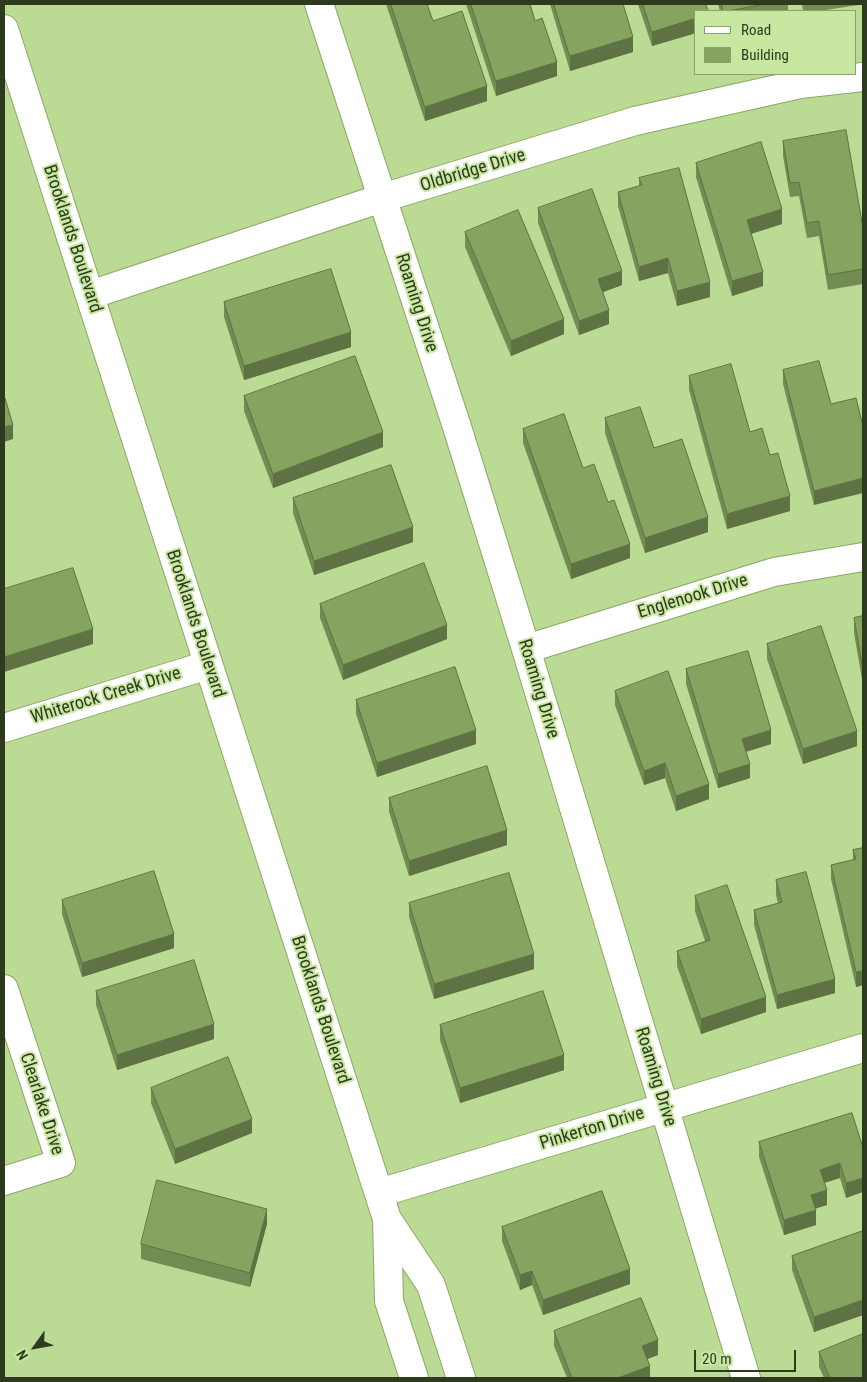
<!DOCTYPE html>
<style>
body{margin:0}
#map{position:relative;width:867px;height:1382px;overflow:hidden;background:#bbda94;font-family:"Roboto Condensed",sans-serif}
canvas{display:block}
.frame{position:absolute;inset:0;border:5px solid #2e3a1e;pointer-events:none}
.legend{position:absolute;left:694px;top:10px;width:162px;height:65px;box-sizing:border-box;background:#c8e7a1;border:1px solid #8aa26d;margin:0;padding:6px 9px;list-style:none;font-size:15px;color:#2e3a1e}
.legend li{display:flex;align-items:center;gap:10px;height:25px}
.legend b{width:25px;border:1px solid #8aa26d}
.north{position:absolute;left:10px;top:1322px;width:50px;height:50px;-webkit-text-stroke:4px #c8e7a1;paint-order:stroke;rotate:238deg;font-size:14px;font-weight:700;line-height:20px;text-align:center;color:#2e3a1e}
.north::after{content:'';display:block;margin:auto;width:18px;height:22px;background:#2e3a1e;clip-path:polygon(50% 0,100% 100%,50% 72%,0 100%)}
.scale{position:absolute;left:694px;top:1350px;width:102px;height:22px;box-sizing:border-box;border:2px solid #2e3a1e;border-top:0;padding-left:6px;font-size:15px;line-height:18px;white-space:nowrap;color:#2e3a1e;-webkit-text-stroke:4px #c8e7a1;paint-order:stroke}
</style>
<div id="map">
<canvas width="867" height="1382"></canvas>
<div class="frame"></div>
<ul class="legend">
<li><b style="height:6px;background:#fff"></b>Road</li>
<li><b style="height:14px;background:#86a360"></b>Building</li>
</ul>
<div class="north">N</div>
<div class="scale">20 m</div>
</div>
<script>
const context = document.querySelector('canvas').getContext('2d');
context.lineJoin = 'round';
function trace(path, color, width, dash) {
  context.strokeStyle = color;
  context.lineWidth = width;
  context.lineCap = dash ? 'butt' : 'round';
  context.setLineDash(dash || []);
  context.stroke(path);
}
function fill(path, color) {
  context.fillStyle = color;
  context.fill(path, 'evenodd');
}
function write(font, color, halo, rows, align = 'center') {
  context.font = font + ' "Roboto Condensed",sans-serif';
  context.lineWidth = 4;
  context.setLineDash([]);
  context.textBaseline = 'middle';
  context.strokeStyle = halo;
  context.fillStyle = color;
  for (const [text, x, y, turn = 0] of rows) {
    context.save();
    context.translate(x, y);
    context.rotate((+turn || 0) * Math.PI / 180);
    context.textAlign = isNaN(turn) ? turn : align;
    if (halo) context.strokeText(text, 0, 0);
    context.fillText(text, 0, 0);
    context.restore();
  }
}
const minor = new Path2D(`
 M319 4 458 430 526 649 746 1378
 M4 29 387 1219 389 1301 414 1378
 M90 295 382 198 635 121 800 84 863 77
 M526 649 774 572 863 557
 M4 728 208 665
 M4 989 61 1163 4 1181
 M379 1193 863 1048
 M387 1219 431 1285 461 1378`);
trace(minor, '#8ba865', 30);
trace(minor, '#fff', 28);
fill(new Path2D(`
 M386 4H427L433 21 487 101 425 121Z
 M466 4H530L535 21 557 76 496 96Z
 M550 4H623L633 52 570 71Z
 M638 4H706L696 11V33L652 46Z
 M718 4H788V11H720Z
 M802 4H859V5L819 11H803Z
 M783 141 863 228V284L828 290 819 236 807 238 799 196 790 197 783 156Z
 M696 163 782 224 751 234 763 286 732 296 696 177Z
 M639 178 710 297 677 306 668 273 639 281 618 206V192L639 186Z
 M538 208 622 285 603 292 609 324 579 335 538 223Z
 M465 232 564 334 511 356 465 247Z
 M224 302 351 347 244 380 224 317Z
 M783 370 831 404 814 505 783 384Z
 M689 376 750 432 770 455 790 511 727 529 689 390Z
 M244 396 383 447 273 488 244 411Z
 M605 418 654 448 708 532 645 553 605 433Z
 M523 429 583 468 630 558 571 579 523 443Z
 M293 498 413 542 314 575 293 513Z
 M320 604 447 639 343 680 320 618Z
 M863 616V685L854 633V618Z
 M767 644 857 746 803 764 767 659Z
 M686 669 771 744 746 752 750 778 718 788 686 684Z
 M615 691 709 799 676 811 665 778 644 785 615 705Z
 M356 700 476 744 377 777 356 714Z
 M389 798 507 845 409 876 389 812Z
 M863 848V985L856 987 831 879V865L853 860V850Z
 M776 880 835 993 777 1009 754 925V910L778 903 776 895Z
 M695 896 766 1012 701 1034 677 966V951L705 941 695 911Z
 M62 900 174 948 82 977 62 914Z
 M409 903 534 969 434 999 409 917Z
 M96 991 214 1039 117 1070 96 1005Z
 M440 1025 564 1070 460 1103 440 1040Z
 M151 1088 252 1133 175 1164 151 1103Z
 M852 1113 846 1198 840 1178 824 1183 827 1205 815 1208 816 1225 784 1235 759 1157V1142Z
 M267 1224 250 1287 141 1259V1244Z
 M502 1227 630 1284 543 1315 532 1285 520 1290 502 1241Z
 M863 1231V1315L814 1332 792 1270V1256Z
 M554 1331 658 1355 647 1359 650 1378H567L554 1346Z
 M819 1352 863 1378H824L819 1367Z`), '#738c53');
fill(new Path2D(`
 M696 18V33L652 46V32Z
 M633 37V52L570 71V56Z
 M557 62V76L496 96V81Z
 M487 86V101L425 121V107Z
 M782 209V224L747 235V220Z
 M668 258V273L639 281V267Z
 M622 271V285L598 294V279Z
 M763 272V286L732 296V281Z
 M710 282V297L677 306V291Z
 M609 310V324L579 335V321Z
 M564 319V334L511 356V341Z
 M351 332V347L244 380V366Z
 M13 425V439L4 442V427Z
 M383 432V447L273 488V474Z
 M863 478V493L814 505V491Z
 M790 496V511L727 529V514Z
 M708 517V532L645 553V538Z
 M413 527V542L314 575V561Z
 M630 544V558L571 579V564Z
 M447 625V639L343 680V665Z
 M93 629V644L4 672V657Z
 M476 730V744L377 777V763Z
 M771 730V744L742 753V739Z
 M857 731V746L803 764V749Z
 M665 763V778L644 785V771Z
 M750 764V778L718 788V774Z
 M709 784V799L676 811V796Z
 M507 830V845L409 876V861Z
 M174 934V948L82 977V963Z
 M534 954V969L434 999V984Z
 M863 971V985L856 987V972Z
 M835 979V993L777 1009V995Z
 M766 997V1012L701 1034V1019Z
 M214 1024V1039L117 1070V1055Z
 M564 1055V1070L460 1103V1088Z
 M252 1119V1133L175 1164V1149Z
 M840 1163V1178L820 1184V1170Z
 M863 1178V1192L846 1198V1183Z
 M827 1190V1205L811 1210V1195Z
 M267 1209V1224L250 1287V1273Z
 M816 1210V1225L784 1235V1220Z
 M630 1269V1284L543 1315V1300Z
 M532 1271V1285L520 1290V1275Z
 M863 1300V1315L814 1332V1317Z
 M658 1340V1355L642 1361V1346Z
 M650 1366V1378H618Z`), '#5e7243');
const building = new Path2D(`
 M391 4H427L433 21 462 11 487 86 425 107Z
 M471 4H530L535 21 542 18 557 62 496 81Z
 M554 4H623L633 37 570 56Z
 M643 4H706L708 11H696V18L652 32Z
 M722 4H765L728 11H723Z
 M846 130 863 228V269L828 275 819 221 807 223 799 182 790 183 783 141Z
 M761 142 782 209 747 220 763 272 732 281 696 163Z
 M679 168 710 282 677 291 668 258 639 267 618 192 642 185 639 178Z
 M592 189 622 271 598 279 609 310 579 321 538 208Z
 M518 210 564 319 511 341 465 232Z
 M331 269 351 332 244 366 224 302Z
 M355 356 383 432 273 474 244 396Z
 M819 361 831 404 856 398 863 426V478L814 491 783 370Z
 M731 364 750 432 762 428 770 455 778 453 790 496 727 514 689 376Z
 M4 398H5L13 425 4 427Z
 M640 407 654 448 682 439 708 517 645 538 605 418Z
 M564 414 583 468 594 464 608 502 614 500 630 544 571 564 523 429Z
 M391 465 413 527 314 561 293 498Z
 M424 563 447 625 343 665 320 604Z
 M73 568 93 629 4 657V589Z
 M863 616V670L854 618Z
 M821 626 857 731 803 749 767 644Z
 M748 651 771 730 742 739 750 764 718 774 686 669Z
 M455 667 476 730 377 763 356 700Z
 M668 671 709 784 676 796 665 763 644 771 615 691Z
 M487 766 507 830 409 861 389 798Z
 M863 848V971L856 972 831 865 856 859 853 850Z
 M154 871 174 934 82 963 62 900Z
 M806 872 835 979 777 995 754 910 782 902 776 880Z
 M509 873 534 954 434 984 409 903Z
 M727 885 766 997 701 1019 677 951 710 940 695 896Z
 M194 960 214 1024 117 1055 96 991Z
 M543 991 564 1055 460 1088 440 1025Z
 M228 1057 252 1119 175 1149 151 1088Z
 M852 1113 863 1148V1178L846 1183 840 1163 820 1170 827 1190 811 1195 816 1210 784 1220 759 1142Z
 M157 1180 267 1209 250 1273 141 1244Z
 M602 1191 630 1269 543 1300 532 1271 520 1275 502 1227Z
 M863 1231V1300L814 1317 792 1256Z
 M641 1298 658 1340 642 1346 650 1366 618 1378H572L554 1331Z
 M863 1334V1378H830L819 1352Z`);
fill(building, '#86a360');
trace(building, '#5e7243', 1);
write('18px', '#2e3a1e', '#c8e7a1', [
 ["Oldbridge Drive",473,171,-17],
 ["Brooklands Boulevard",72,239,72],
 ["Roaming Drive",416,303,72],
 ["Englenook Drive",693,597,-17],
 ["Brooklands Boulevard",195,624,72],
 ["Roaming Drive",538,689,73],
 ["Whiterock Creek Drive",106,696,-17],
 ["Brooklands Boulevard",320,1010,72],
 ["Roaming Drive",655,1077,73],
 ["Clearlake Drive",41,1104,72],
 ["Pinkerton Drive",592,1129,-17]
]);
</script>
